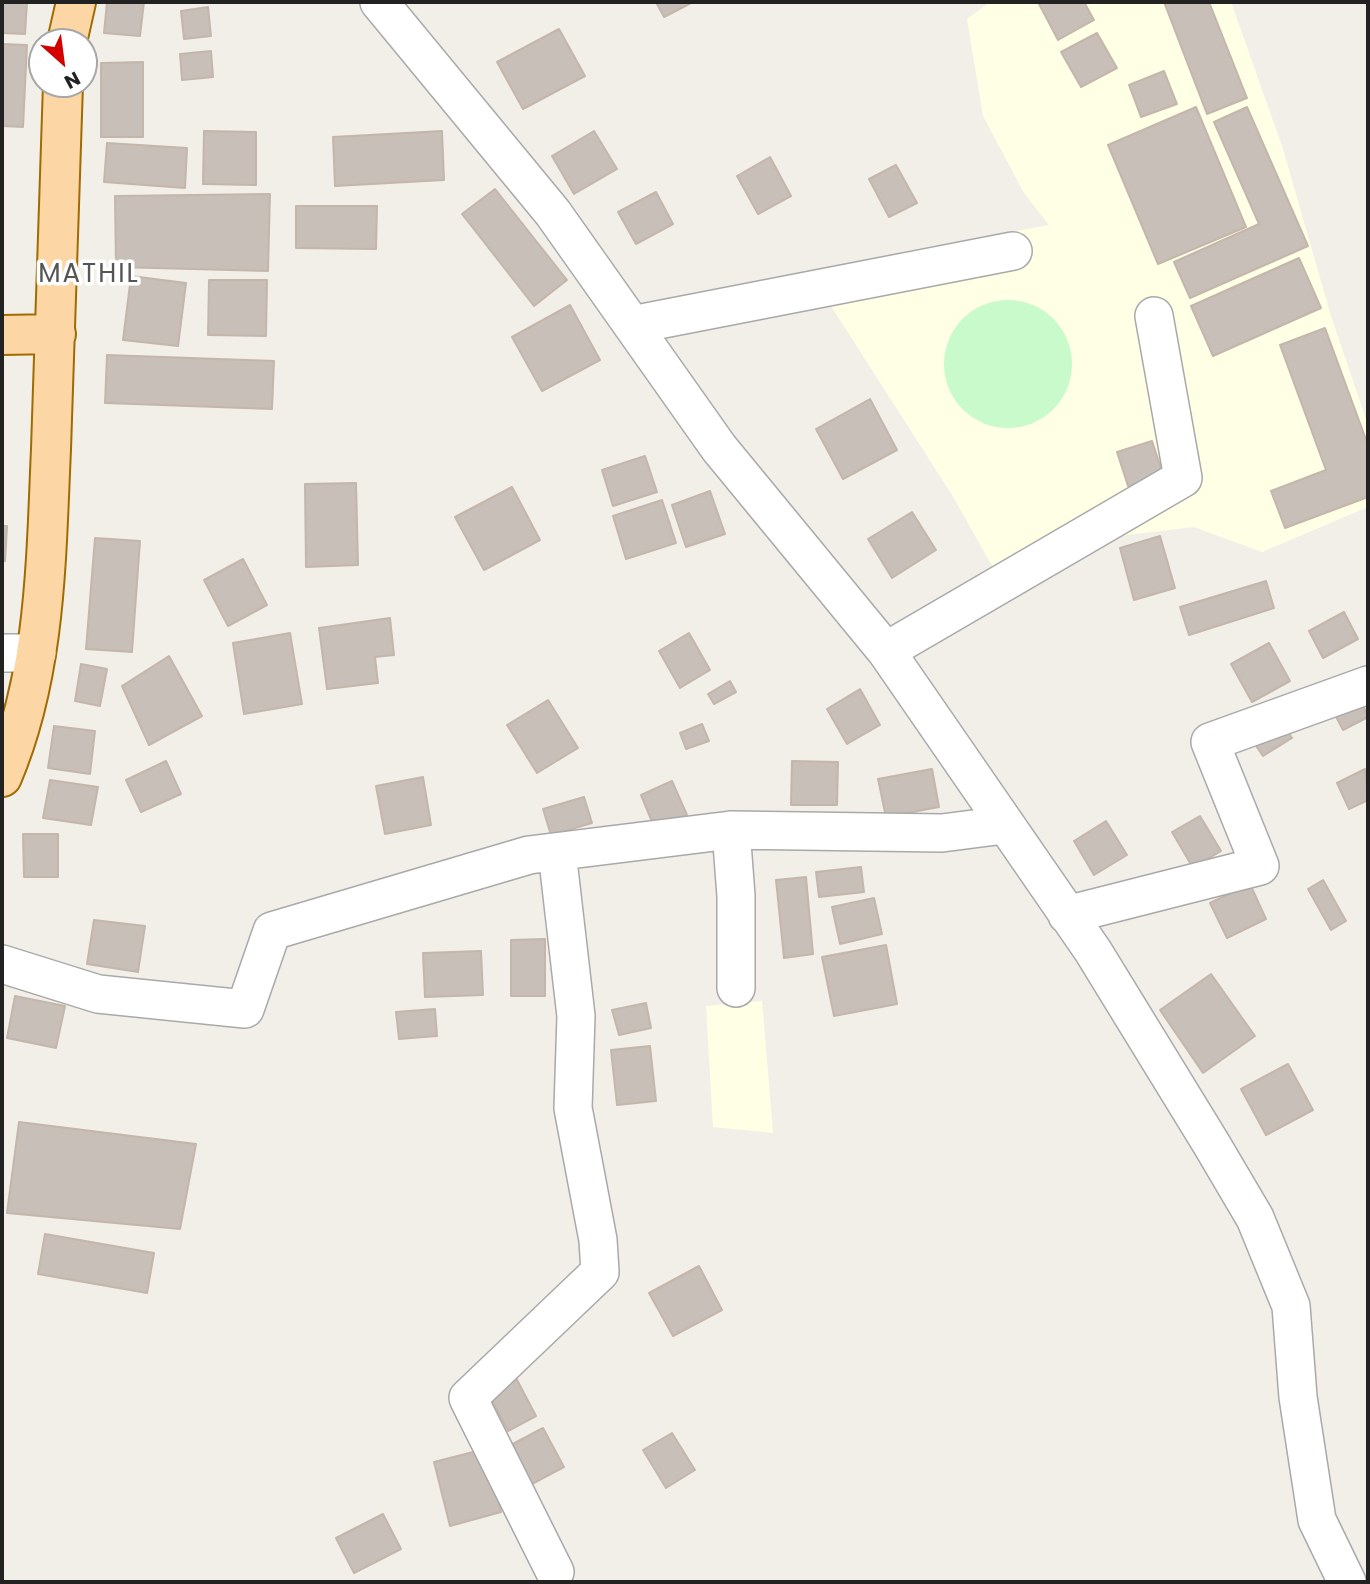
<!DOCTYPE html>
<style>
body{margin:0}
#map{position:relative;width:1370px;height:1584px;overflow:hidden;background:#f2efe9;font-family:Poppins,sans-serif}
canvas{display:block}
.frame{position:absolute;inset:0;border:4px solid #222;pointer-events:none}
.north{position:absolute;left:28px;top:28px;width:70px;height:70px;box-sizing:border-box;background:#fff;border:2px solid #a7a7a7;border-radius:50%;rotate:152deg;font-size:19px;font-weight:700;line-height:28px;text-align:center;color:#222}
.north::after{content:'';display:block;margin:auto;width:24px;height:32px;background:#d40000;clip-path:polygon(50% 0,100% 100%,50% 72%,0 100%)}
</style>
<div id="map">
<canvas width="1370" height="1584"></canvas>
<div class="frame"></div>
<div class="north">N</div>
</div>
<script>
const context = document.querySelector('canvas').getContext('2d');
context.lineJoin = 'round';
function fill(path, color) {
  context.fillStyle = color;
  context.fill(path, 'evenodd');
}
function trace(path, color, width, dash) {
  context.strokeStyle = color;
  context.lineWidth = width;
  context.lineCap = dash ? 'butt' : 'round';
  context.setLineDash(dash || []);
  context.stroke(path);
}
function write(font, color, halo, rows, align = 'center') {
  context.font = font + ' Poppins,sans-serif';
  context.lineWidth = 7;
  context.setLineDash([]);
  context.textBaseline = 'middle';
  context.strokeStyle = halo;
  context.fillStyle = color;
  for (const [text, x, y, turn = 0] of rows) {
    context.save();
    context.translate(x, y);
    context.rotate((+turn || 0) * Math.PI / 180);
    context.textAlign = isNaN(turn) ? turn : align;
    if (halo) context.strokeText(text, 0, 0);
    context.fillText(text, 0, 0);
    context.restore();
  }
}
fill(new Path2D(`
 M990 2H1231L1283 149 1331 316 1368 425V507L1262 552 1194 527 1111 537 999 578 952 495 815 281 906 251 1049 225 1024 193 983 116 967 19Z
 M762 1001 773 1133 713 1127 706 1006Z`), '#ffffe5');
fill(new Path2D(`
 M944 364a64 64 0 1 1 128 0a64 64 0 1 1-128 0Z`), '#c8facc');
const building = new Path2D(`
 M2 2H27L25 34 2 33Z
 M107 2H144L140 36 104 33Z
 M656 2H693L664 17Z
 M1038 2H1084L1094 20 1058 40Z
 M1164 2H1209L1247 98 1207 114Z
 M208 7 211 36 184 39 181 11Z
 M559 29 585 76 523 109 497 62Z
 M1097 33 1117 68 1081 87 1061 52Z
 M2 44 27 45 23 127 2 126Z
 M211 51 213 77 182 80 180 54Z
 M143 62V137H101V63Z
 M1164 71 1177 104 1141 117 1129 85Z
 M1196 107 1246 227 1158 264 1108 145Z
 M1247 107 1308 246 1190 298 1174 262 1259 224 1214 122Z
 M204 131 256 132V185L203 184Z
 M442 131 444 180 335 186 333 137Z
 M594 131 617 169 574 194 552 156Z
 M107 143 187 148 185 188 104 182Z
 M770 157 791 196 758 214 737 176Z
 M896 165 917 203 889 217 869 179Z
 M495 189 567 280 534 306 462 214Z
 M656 192 673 224 636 244 618 212Z
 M270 194 268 271 116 267 115 196Z
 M296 206H377L376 249 296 248Z
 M1299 258 1321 308 1213 356 1191 306Z
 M131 276 186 283 178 346 123 340Z
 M209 280H267L266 336 208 335Z
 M570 305 600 360 542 391 512 337Z
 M1325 328 1368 445V497L1285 528 1271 491 1326 470 1280 345Z
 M107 355 274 361 272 409 105 403Z
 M870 399 897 450 843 479 816 429Z
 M1152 441 1163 474 1128 486 1117 452Z
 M645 456 657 492 613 506 602 470Z
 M356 483 358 565 306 567 305 484Z
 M512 487 540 540 484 570 455 517Z
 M710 491 725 534 686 547 672 505Z
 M662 500 676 543 626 559 613 516Z
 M912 512 936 550 892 578 868 539Z
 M2 526H7L5 561H2Z
 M1160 536 1175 588 1134 600 1120 548Z
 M95 538 140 541 132 652 86 649Z
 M243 559 267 605 228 626 204 580Z
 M1266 581 1274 608 1189 635 1180 607Z
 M1344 612 1358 639 1323 658 1309 631Z
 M390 618 394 655 375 657 378 683 327 689 319 628Z
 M290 633 302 704 244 714 233 643Z
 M689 633 710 670 680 688 659 651Z
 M1269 643 1290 681 1252 702 1231 664Z
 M169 656 202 716 149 745 122 686Z
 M81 664 107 669 100 706 75 701Z
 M730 681 736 692 714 704 708 694Z
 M860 689 880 725 847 744 827 709Z
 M1358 693 1368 717 1343 730 1331 707Z
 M548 700 578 748 537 773 507 725Z
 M1280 719 1292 738 1263 756 1250 737Z
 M702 724 709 741 686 749 680 733Z
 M54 726 95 731 90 774 48 768Z
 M166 761 181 794 141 812 126 780Z
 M792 761 838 762 837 805H791Z
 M932 769 939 807 886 817 878 779Z
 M1365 769 1368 800 1349 809 1337 783Z
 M423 777 431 825 385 834 376 786Z
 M50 780 98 787 91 825 43 818Z
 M672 781 687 815 655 829 641 795Z
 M584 797 592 823 551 835 543 809Z
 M1200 816 1221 851 1193 868 1172 832Z
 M1106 821 1127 855 1094 875 1074 841Z
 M23 834H58V877H24Z
 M861 867 864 892 819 897 816 872Z
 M806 877 813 954 784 958 776 880Z
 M1323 880 1346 921 1331 930 1308 889Z
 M1250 884 1266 919 1227 938 1210 903Z
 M874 898 882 934 840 944 832 907Z
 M94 920 145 926 138 972 87 964Z
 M545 939V996H511V940Z
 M886 945 897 1004 834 1016 822 957Z
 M481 951 483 995 425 997 423 953Z
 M1211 974 1255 1036 1203 1073 1160 1010Z
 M15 996 65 1006 56 1048 7 1038Z
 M646 1003 651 1028 619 1035 612 1010Z
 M435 1009 437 1036 399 1039 396 1012Z
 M650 1046 656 1101 617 1105 611 1050Z
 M1288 1064 1313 1110 1266 1135 1241 1089Z
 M19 1122 196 1144 180 1229 7 1213Z
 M45 1234 154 1253 147 1293 38 1274Z
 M699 1266 722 1310 673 1336 649 1293Z
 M515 1376 536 1416 508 1431 487 1391Z
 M543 1428 564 1467 530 1485 509 1446Z
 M672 1433 695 1470 666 1488 643 1450Z
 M485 1449 501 1512 450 1526 434 1462Z
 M383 1514 401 1549 354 1573 336 1538Z`);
fill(building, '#c7bfb8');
trace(building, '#c4b6ab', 2);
const minor = new Path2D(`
 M379 2 553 213 719 448 886 651 1093 951 1212 1145 1255 1218 1291 1306 1298 1397 1317 1520 1347 1582
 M632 325 1013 251
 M886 651 1183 478 1154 316
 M2 653H37
 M731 830 736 896V988
 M1067 915 1260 866 1210 742 1368 685
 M2 964 98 994 245 1009 272 931 529 855 731 830 942 833 1004 825
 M555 1572 468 1398 600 1272 598 1240 573 1108 576 1016 557 852`);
const major = new Path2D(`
 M67 42 76 2
 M2 335 56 334
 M2 777C46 674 46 560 51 449 56 328 59 206 63 84`);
trace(minor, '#a9a9a9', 40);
trace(major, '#a06b00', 42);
trace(minor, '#fff', 37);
trace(major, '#fcd6a4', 38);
context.letterSpacing = '2px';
write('26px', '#555', '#fff', [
 ["MATHIL",89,275]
]);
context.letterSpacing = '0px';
</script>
